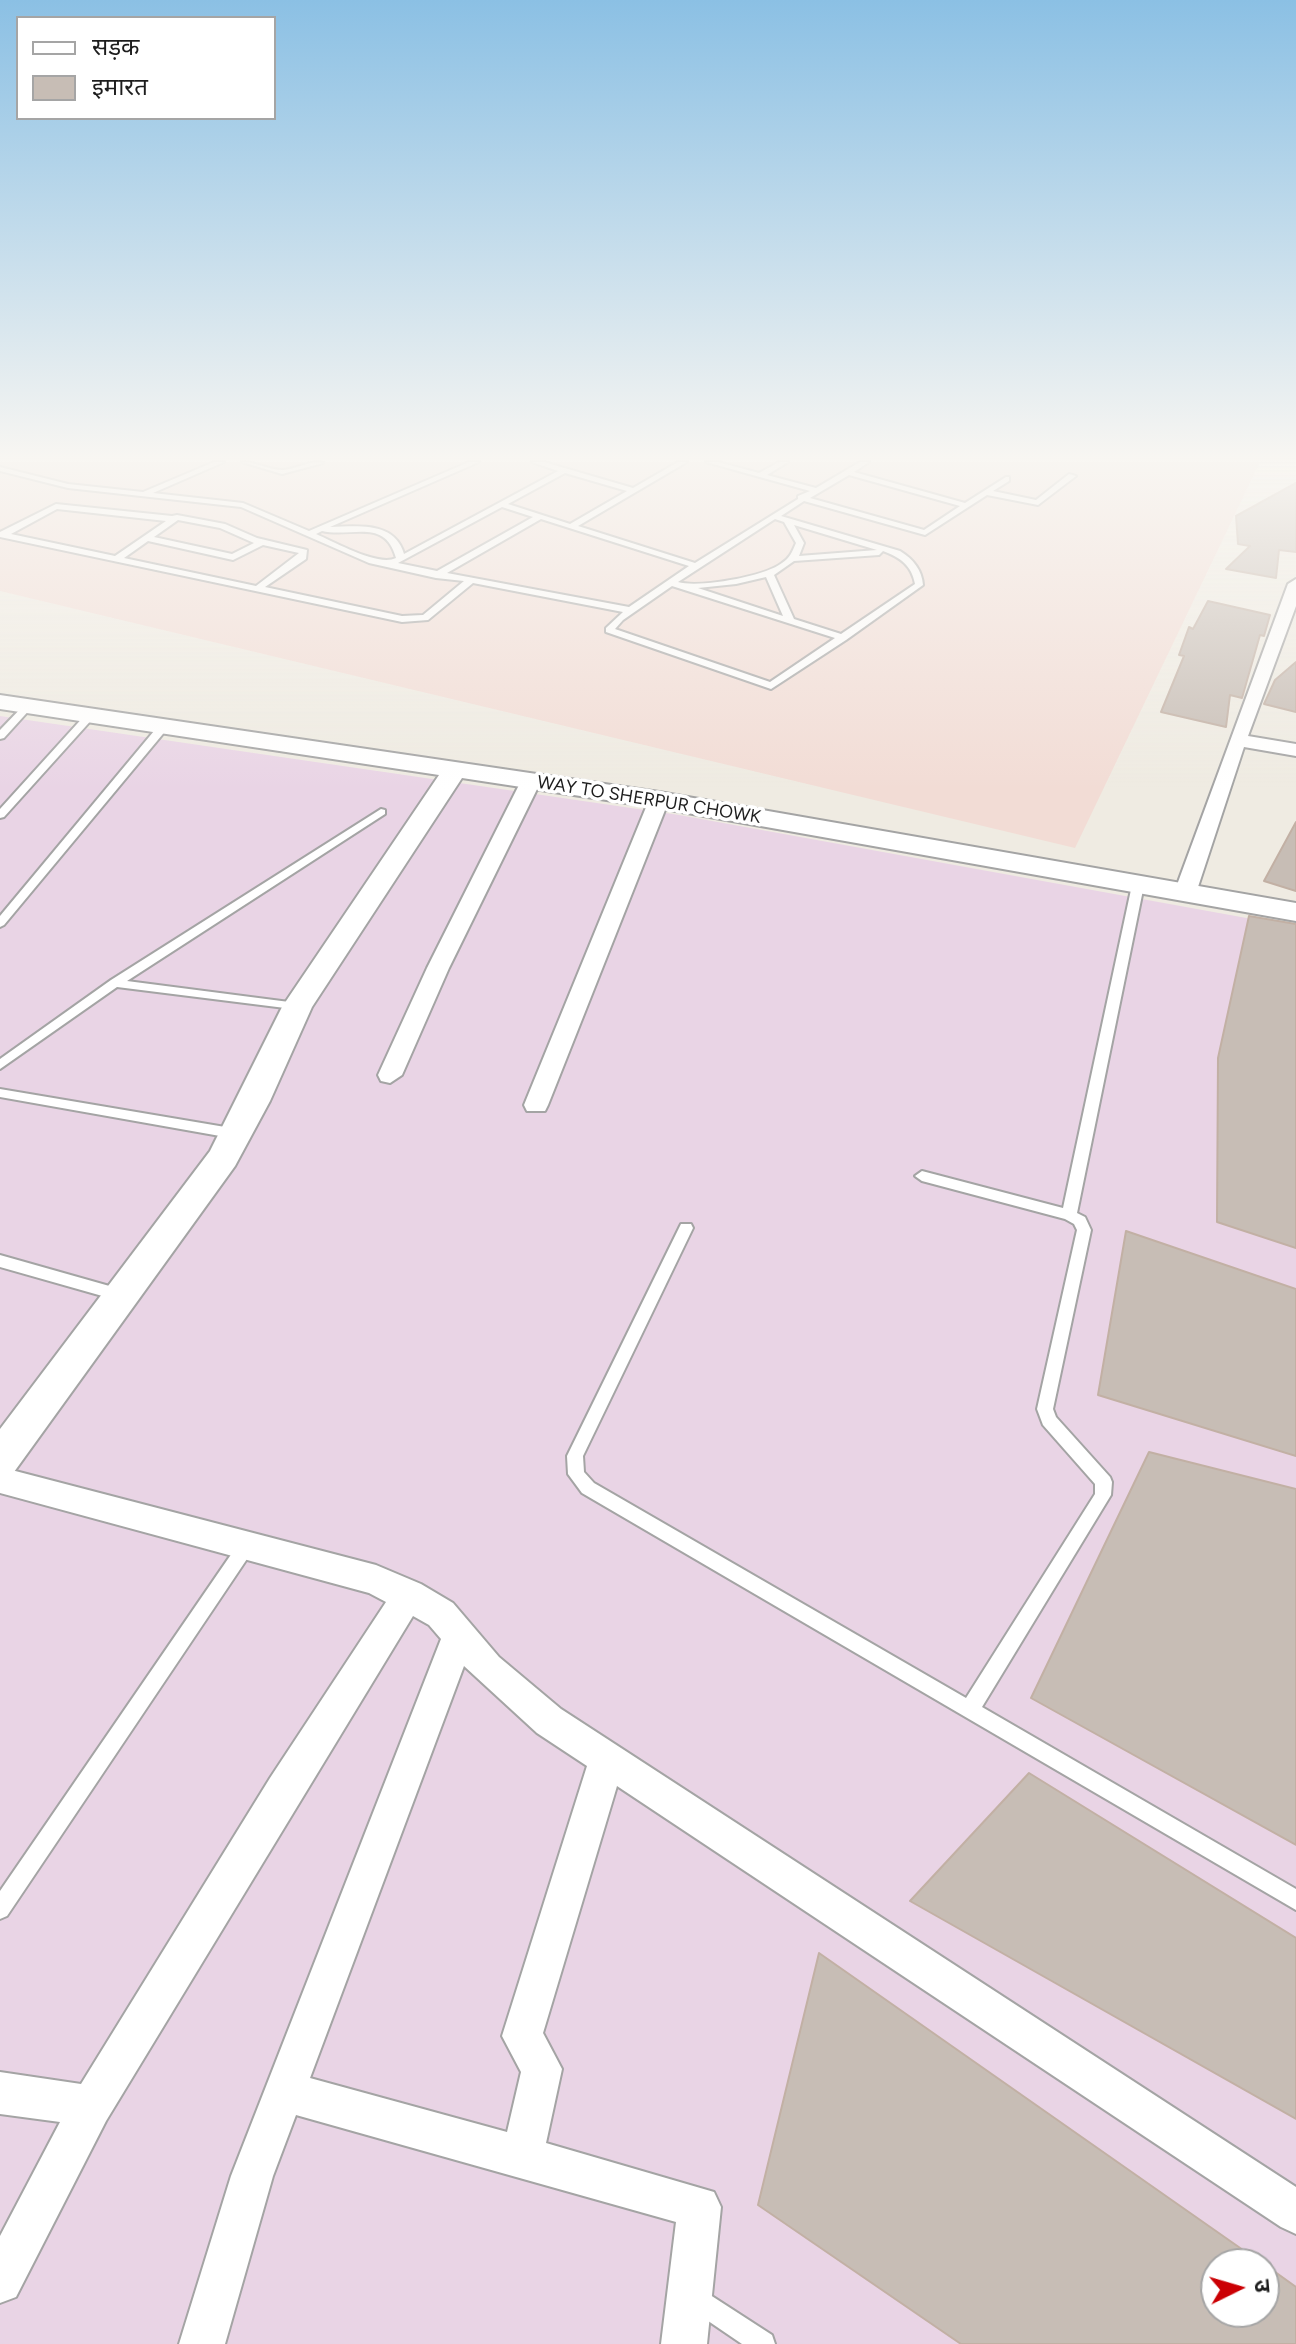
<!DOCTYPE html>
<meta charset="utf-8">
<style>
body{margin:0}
#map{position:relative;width:1296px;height:2344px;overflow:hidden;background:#efebe2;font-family:Figtree,"Noto Sans Devanagari",sans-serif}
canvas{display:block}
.legend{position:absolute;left:16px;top:16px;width:260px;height:104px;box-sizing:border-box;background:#fff;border:2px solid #a5a5a5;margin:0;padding:10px 14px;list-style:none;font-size:24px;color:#1d1d1d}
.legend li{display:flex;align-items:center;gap:16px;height:40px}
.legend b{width:40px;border:2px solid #a5a5a5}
.north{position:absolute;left:1200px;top:2248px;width:80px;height:80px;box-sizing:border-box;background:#fff;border:2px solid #a5a5a5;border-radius:50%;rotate:85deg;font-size:22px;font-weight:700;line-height:32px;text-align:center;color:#1d1d1d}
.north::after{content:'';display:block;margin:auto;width:28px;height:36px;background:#cb0004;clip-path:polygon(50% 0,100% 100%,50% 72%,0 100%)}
</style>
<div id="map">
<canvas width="1296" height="2344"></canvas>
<ul class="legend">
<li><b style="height:10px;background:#fff"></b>सड़क</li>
<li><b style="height:22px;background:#c7bdb5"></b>इमारत</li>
</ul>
<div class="north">उ</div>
</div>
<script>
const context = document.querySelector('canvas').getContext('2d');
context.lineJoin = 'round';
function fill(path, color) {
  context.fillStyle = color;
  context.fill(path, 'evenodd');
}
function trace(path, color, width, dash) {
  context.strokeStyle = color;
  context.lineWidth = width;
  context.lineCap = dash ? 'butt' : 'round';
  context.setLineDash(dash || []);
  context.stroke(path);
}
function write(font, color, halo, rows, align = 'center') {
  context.font = font + ' Figtree,sans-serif';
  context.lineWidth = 7;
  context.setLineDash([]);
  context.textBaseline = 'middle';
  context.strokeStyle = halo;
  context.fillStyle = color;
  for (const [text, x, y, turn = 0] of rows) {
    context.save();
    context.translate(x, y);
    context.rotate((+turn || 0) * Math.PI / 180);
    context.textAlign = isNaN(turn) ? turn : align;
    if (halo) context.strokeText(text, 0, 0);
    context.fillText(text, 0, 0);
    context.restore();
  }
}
fill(new Path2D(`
 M0 716 679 815 1296 927V2344H0ZM1216 2264H1264V2312H1216Z`), '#e9d4e5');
fill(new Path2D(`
 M0 462H1260L1075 848 0 591Z`), '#f2dcd5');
const building = new Path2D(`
 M1296 483V552L1279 550 1276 578 1226 569 1250 546 1238 544 1236 516Z
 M1208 601 1270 615 1264 636 1260 635 1242 698 1230 695 1226 727 1161 712 1184 656 1179 655 1189 627 1193 629Z
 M1296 662V712L1264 704 1275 680Z
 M1296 822V891L1264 881Z
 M1249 916 1296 924V1248L1217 1222 1218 1058Z
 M1126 1231 1296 1289V1456L1098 1395Z
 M1149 1452 1296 1489V1845L1031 1698Z
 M1029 1773 1296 1938V2119L910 1901Z
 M819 1953 1263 2264H1216V2312H1264V2264L1296 2287V2344H961L758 2205Z`);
fill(building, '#c7bdb5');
trace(building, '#c2b0a4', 2);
const service = new Path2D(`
 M214 462H224L153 493 243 503 309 531 469 462H479L330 527C357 526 395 521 404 554L558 471 532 462H544L633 488 678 462H687L578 526 695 563 798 499V496L810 491 706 462H718L759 473 779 462H788L767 475 816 488 860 462H869L854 472 965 503 1006 477H1009V481L993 491 1036 500 1069 474 1076 476 1038 505 987 495 925 535 804 501 781 516 900 551C913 559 922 570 923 585L846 640 771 689 606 632V628L623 612 473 583 428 620 402 622 0 537V532L56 504 172 516 177 515 225 524 257 538 307 550 306 559 265 587 402 616 423 615 464 581 436 578 369 563 241 507 68 488 0 471V467L68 484 143 492ZM565 473 627 491 570 524 508 504ZM849 475 960 506 924 530 810 498ZM502 507 533 517 437 571 398 563ZM57 509 166 521 115 556 11 534ZM541 519 689 566 629 607 447 573ZM775 519 784 522 796 543C792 552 790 558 782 563 764 577 698 588 678 582ZM178 520 220 528 254 543 232 554 154 537ZM794 525 877 550 799 556 804 543ZM322 531C351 538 385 517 396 558 378 567 335 542 316 534ZM148 541 233 560 263 545 299 553 256 586 124 558ZM883 551C900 557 912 566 915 584L841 634 794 619 774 575 794 561 879 555ZM766 577 783 616 698 588 736 584ZM672 586 835 638 770 682 615 629 623 620Z
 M242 462C256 462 269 470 283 470 297 469 309 460 323 463L282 474Z
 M25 704 33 706 4 738 0 739V730Z
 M86 714 95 716 4 817 0 818V809Z
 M163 724 168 727 167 729 4 925 0 927V916L159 725Z
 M381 809 385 810V814L127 981 297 1003 301 1004 303 1007 301 1010 117 987 0 1069V1059L111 980Z
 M1138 882 1144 885 1077 1213 1085 1217 1091 1230 1053 1409 1056 1417 1110 1477 1112 1482 1111 1495 982 1707 1296 1889V1910L582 1493 568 1474 567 1456 679 1228 681 1224H691L693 1228 583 1456 584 1472 594 1483 966 1698 1095 1494V1484L1043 1425 1037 1409 1077 1230 1074 1224 1065 1219 922 1181 915 1176 922 1171 1063 1208 1132 885Z
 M0 1089 237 1129 244 1134 237 1139 0 1097Z
 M0 1255 120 1289 125 1291 128 1295 125 1299 120 1301 0 1267Z
 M247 1537 253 1540 256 1545 253 1550 7 1916 0 1919V1891L241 1540Z
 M704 2291 772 2335 775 2344H742L695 2312 692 2303 695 2294Z`);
const minor = new Path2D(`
 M1296 579V606L1248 736 1296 744V756L1244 747 1196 893 1193 898H1177L1174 893 1288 584Z
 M531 775 541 781 449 968 402 1075 390 1083 381 1081 378 1075 427 968 521 781Z
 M659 794 669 800 548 1105 545 1111H527L524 1105 649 800Z
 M0 1467 376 1565 421 1584 453 1603 499 1657 561 1709 1296 2187V2234L1281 2227 617 1786 543 2033 562 2069 546 2143 714 2192 721 2207 707 2344H661L676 2222 296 2115 273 2176 225 2344H179L231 2176 441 1639 429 1625 413 1616 106 2121 16 2297 0 2303V2236L60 2122 0 2114V2072L81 2084 270 1778 386 1602 369 1593 0 1493ZM464 1666 537 1733 587 1766 502 2036 521 2072 507 2132 310 2078Z`);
const tertiary = new Path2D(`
 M0 695 659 792 1296 903V921L659 808 462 778 312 1007 270 1101 235 1166 14 1472 0 1477V1429L210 1151 282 1007 439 775 0 709Z`);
trace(service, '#a4a4a4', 4);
trace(minor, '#a4a4a4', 4);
trace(tertiary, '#a4a4a4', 4);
fill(service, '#fff');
fill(minor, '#fff');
fill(tertiary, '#fff');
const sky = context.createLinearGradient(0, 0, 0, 790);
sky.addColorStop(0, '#8bc0e4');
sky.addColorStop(0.58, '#f8f6f2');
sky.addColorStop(1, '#f8f6f200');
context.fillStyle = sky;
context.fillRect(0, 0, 1296, 790);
write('18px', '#1d1d1d', '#fff', [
 ["WAY TO SHERPUR CHOWK",649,800,9]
]);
</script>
